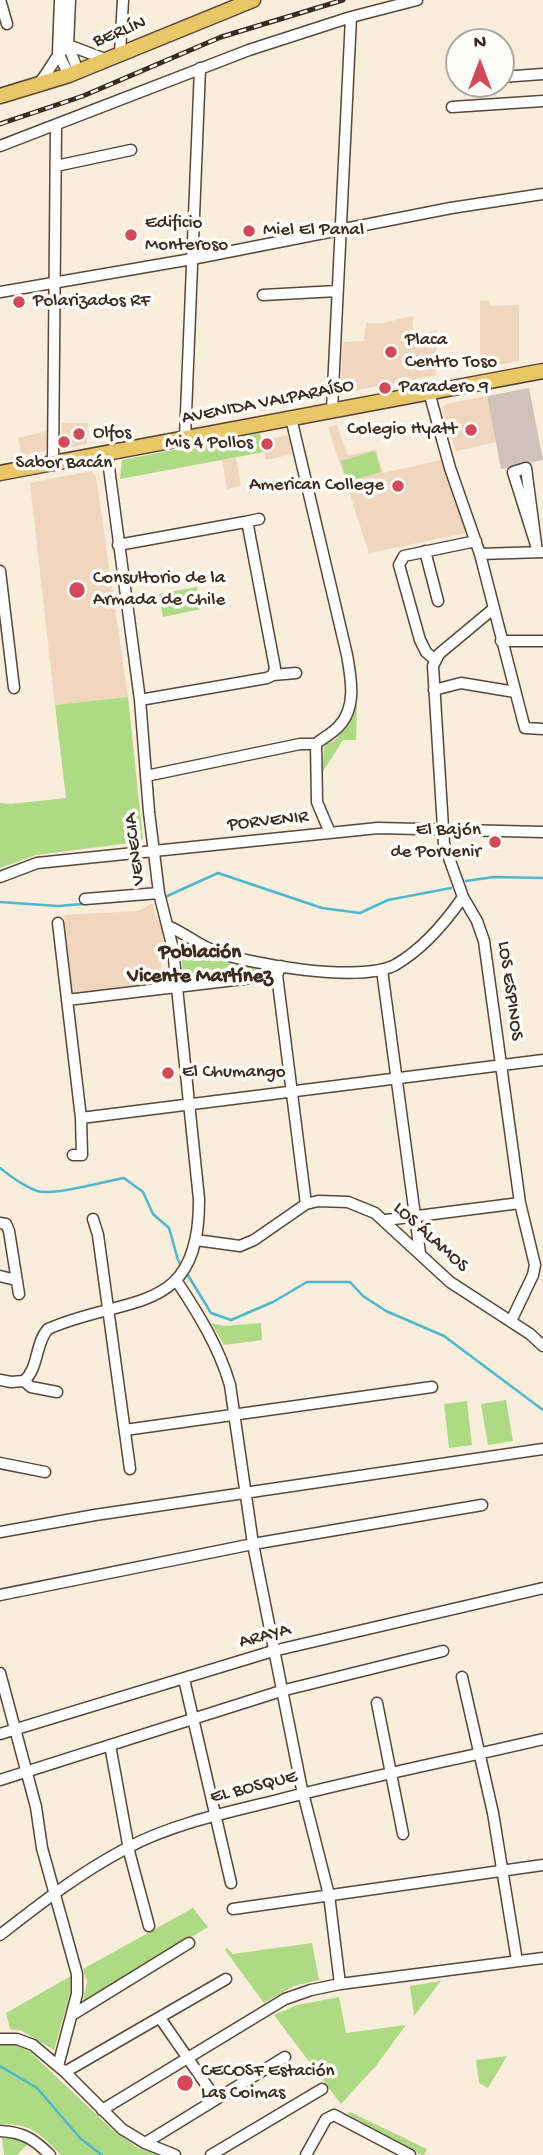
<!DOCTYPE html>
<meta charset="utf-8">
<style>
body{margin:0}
#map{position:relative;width:543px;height:2155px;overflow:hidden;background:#f9eddc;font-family:"Gochi Hand",sans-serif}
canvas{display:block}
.north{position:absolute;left:445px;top:28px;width:70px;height:70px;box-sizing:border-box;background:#fdfcf7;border:2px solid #afa8a0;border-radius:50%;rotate:0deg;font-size:19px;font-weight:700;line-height:28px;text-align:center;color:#3b2a1e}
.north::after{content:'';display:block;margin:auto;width:24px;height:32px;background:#d1495b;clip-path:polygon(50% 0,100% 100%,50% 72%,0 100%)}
</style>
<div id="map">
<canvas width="543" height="2155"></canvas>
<div class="north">N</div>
</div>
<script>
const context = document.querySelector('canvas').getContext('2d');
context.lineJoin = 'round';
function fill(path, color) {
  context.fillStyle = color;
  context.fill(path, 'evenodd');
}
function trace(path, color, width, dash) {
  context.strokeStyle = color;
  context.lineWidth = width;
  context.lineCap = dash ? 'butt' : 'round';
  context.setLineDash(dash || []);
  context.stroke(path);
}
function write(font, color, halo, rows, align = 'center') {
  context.font = font + ' "Gochi Hand",sans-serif';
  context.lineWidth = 7;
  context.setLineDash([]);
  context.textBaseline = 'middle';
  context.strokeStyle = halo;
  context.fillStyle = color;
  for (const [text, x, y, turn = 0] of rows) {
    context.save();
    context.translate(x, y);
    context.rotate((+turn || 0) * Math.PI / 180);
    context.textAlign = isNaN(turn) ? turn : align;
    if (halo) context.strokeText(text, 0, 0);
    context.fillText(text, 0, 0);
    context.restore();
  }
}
fill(new Path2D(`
 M480 301H489L490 306 519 305V361L480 368Z
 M413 316 412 335 437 330 436 375 343 393 341 389 343 342 364 341 366 323H383Z
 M487 396 496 442 456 451 442 408 446 404Z
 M62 423H88L87 444 65 449 62 446Z
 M337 425 348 456 376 449 383 473 441 460 466 533 369 553 328 427Z
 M47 431V448L45 451 22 455 18 438Z
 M288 435 292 454 266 460 262 441Z
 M236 458 241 486 227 489 222 460Z
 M91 471 96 477 128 697 55 705 30 483Z
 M153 903 155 915 161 924 166 959 161 962 162 982 72 994 64 915 138 911Z`), '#f0d6bc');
fill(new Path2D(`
 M529 388 543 460 501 469 487 396Z`), '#cec2b9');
fill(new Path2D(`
 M260 433 264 452 120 479 122 460Z
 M375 451 381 472 347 482 341 461Z
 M197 587 201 609 163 617 159 594Z
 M128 697 143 839 139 842 36 855 0 868V803L11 804 66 798 55 705Z
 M357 705 356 740H343L322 773 324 748 327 743 334 741 346 727Z
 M187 943 206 956 263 970 191 980 183 976 181 945Z
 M211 1323 224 1326 261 1323 262 1340 224 1345Z
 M506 1400 513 1441 488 1445 481 1404Z
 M467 1401 472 1445 449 1448 444 1404Z
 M193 1908 208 1927 82 2005 87 1982 83 1969Z
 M312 1943 319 1980 294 1986 264 2003 225 1950 227 1948 233 1954Z
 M71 1976 70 1994 54 2050 22 2031 10 2029 6 2013Z
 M441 1981 414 2016 410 1986Z
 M339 1997 346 2033 406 2025 375 2067 341 2104 274 2015 297 2005Z
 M11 2044 28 2050 116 2133 138 2148 158 2155H61C39 2133 32 2124 0 2124V2045Z
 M507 2056 488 2088 479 2083 476 2060Z
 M350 2112 427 2149 424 2155H421L347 2114Z
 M2 2137 20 2139 29 2143 17 2155H4Z`), '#afda85');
trace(new Path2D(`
 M466 881 494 877 543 878
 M165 897 218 873 322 908 360 913 388 900 451 888
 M0 902 58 906 158 898
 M0 1168C11 1177 23 1186 37 1191 53 1196 106 1181 124 1178L143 1192 153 1214 169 1228 178 1260 182 1267
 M186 1272 211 1313 231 1320 273 1302 307 1282H350L363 1296 386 1311 444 1336 543 1410
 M0 2066 37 2088 81 2139 102 2155`), '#4eb7cc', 2.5);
const minor = new Path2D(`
 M60 0 58 53 69 75
 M70 0 68 45 78 71
 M1 3 7 24
 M120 53 123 0
 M501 77 543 74
 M39 83C50 71 55 55 68 45L105 59
 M452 107 543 101
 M0 146 249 50 351 17 417 0
 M56 166 131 150
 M0 292 192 259 451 208 543 194
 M263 295 337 291
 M429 392 450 468 480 554 523 721 525 728 543 729
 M332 410 351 17
 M291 418 347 655C351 678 357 707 339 726 333 733 323 738 316 744L317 802 330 833
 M185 438 200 68
 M53 463 56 126
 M245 522 259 519
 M118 545 245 522 248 526 275 668 273 675 267 678 140 700
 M536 545 513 472 526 468 537 552
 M425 551 438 601
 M480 554 543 552
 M0 571 14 688
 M493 609 439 654 433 666 444 844 463 897 477 921 484 941 520 1203 535 1265 533 1275 511 1321
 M501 641H543
 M435 660 426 652 420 640 399 565 404 556 476 541
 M273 675 296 673
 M434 690 461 683 515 692
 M146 776 300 744H316
 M0 877 37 863 378 828 543 832
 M85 899 159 893
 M58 923 81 1118 82 1155H73
 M170 927C184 933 197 944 212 950 248 965 361 983 395 965 423 949 445 923 463 897
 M281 966 277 975 306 1204
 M382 970 420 1253
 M67 1000 277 975
 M81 1118 543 1060
 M93 1219 98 1235 130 1469
 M386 1220 520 1203
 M0 1223 6 1224 9 1231 19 1294
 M196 1240 240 1246 254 1240 306 1204 318 1201 348 1202 375 1213 450 1282 530 1334 543 1346
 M0 1276 16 1280
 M176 1280C198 1313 219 1347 230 1385L253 1544 301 1785 329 1895 340 1984
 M0 1380 11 1382 24 1381
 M24 1381C39 1368 35 1343 48 1329 127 1294 200 1318 199 1199L173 949 159 893 149 812 140 700 107 453
 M24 1381 31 1387 57 1392
 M125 1430 432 1387
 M0 1463 45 1472
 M0 1532 95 1515 543 1449
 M0 1595 253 1544 482 1505
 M0 1673 36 1807 42 1848 77 1974V1994L58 2066
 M462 1677 493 1813 517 1961
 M184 1679 231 1883
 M377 1703 403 1834
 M0 1734 273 1651 543 1588
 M110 1745 130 1855 149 1926
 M0 1780 281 1691 443 1651
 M233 1909 543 1865
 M0 1935C41 1903 81 1872 127 1848 172 1824 225 1813 274 1801 363 1778 453 1760 543 1739
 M72 2015 189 1943
 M160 2018 216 2099
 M0 2039H17L33 2045 65 2072 122 2129 145 2143 175 2155
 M65 2072 226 1979
 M102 2110 285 1999 311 1990 340 1984 543 1958
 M0 2131C23 2132 34 2139 50 2155
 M145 2143 285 2057
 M211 2155 322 2089
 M306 2155 326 2119 334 2115 410 2155`);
const major = new Path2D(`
 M0 96 69 75 253 0
 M0 473 543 371`);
trace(minor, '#58473a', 13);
trace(major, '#58473a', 17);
trace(minor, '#fff', 10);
trace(major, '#e9c769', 14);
const rail = new Path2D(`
 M0 124 83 96 221 37 343 0`);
trace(rail, '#3b2a1e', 5);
trace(rail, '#fdfcf7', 2.5, [8]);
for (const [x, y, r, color] of [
 [249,231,7,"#d1495b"],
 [131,235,7,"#d1495b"],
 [19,302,7,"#d1495b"],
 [391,352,7,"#d1495b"],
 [385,388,7,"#d1495b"],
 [471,430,7,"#d1495b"],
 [79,434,7,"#d1495b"],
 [64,442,7,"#d1495b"],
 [267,444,7,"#d1495b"],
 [398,486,7,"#d1495b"],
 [77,590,9,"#d1495b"],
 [495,842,7,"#d1495b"],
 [168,1073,7,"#d1495b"],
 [185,2083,9,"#d1495b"]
]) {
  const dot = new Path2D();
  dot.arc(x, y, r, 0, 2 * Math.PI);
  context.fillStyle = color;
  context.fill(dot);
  trace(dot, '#fdfcf7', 2.5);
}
write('19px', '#3b2a1e', '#fdfcf7', [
 ["BERLÍN",120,33,-22],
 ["AVENIDA VALPARAÍSO",268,403,-11],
 ["PORVENIR",268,822,-6],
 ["VENECIA",136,849,-97],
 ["LOS ESPINOS",509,991,82],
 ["LOS ÁLAMOS",430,1238,42],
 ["ARAYA",265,1637,-15],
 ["EL BOSQUE",254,1788,-14]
]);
write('19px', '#3b2a1e', '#fdfcf7', [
 ["Edificio",145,224],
 ["Monteroso",145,246],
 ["Miel El Panal",263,231],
 ["Polarizados RF",33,302],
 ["Placa",405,341],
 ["Centro Toso",405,363],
 ["Paradero 9",399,388],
 ["Colegio Hyatt",457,430,"right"],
 ["Olfos",93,434],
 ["Mis 4 Pollos",253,444,"right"],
 ["Sabor Bacán",64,464,"center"],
 ["American College",384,486,"right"],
 ["Consultorio de la",93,579],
 ["Armada de Chile",93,601],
 ["El Bajón",481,831,"right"],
 ["de Porvenir",481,853,"right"],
 ["El Chumango",182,1073],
 ["CECOSF Estación",201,2072],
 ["Las Coimas",201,2094]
], 'left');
write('bold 21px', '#3b2a1e', '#fdfcf7', [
 ["Población",200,954],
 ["Vicente Martínez",200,978]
]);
</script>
